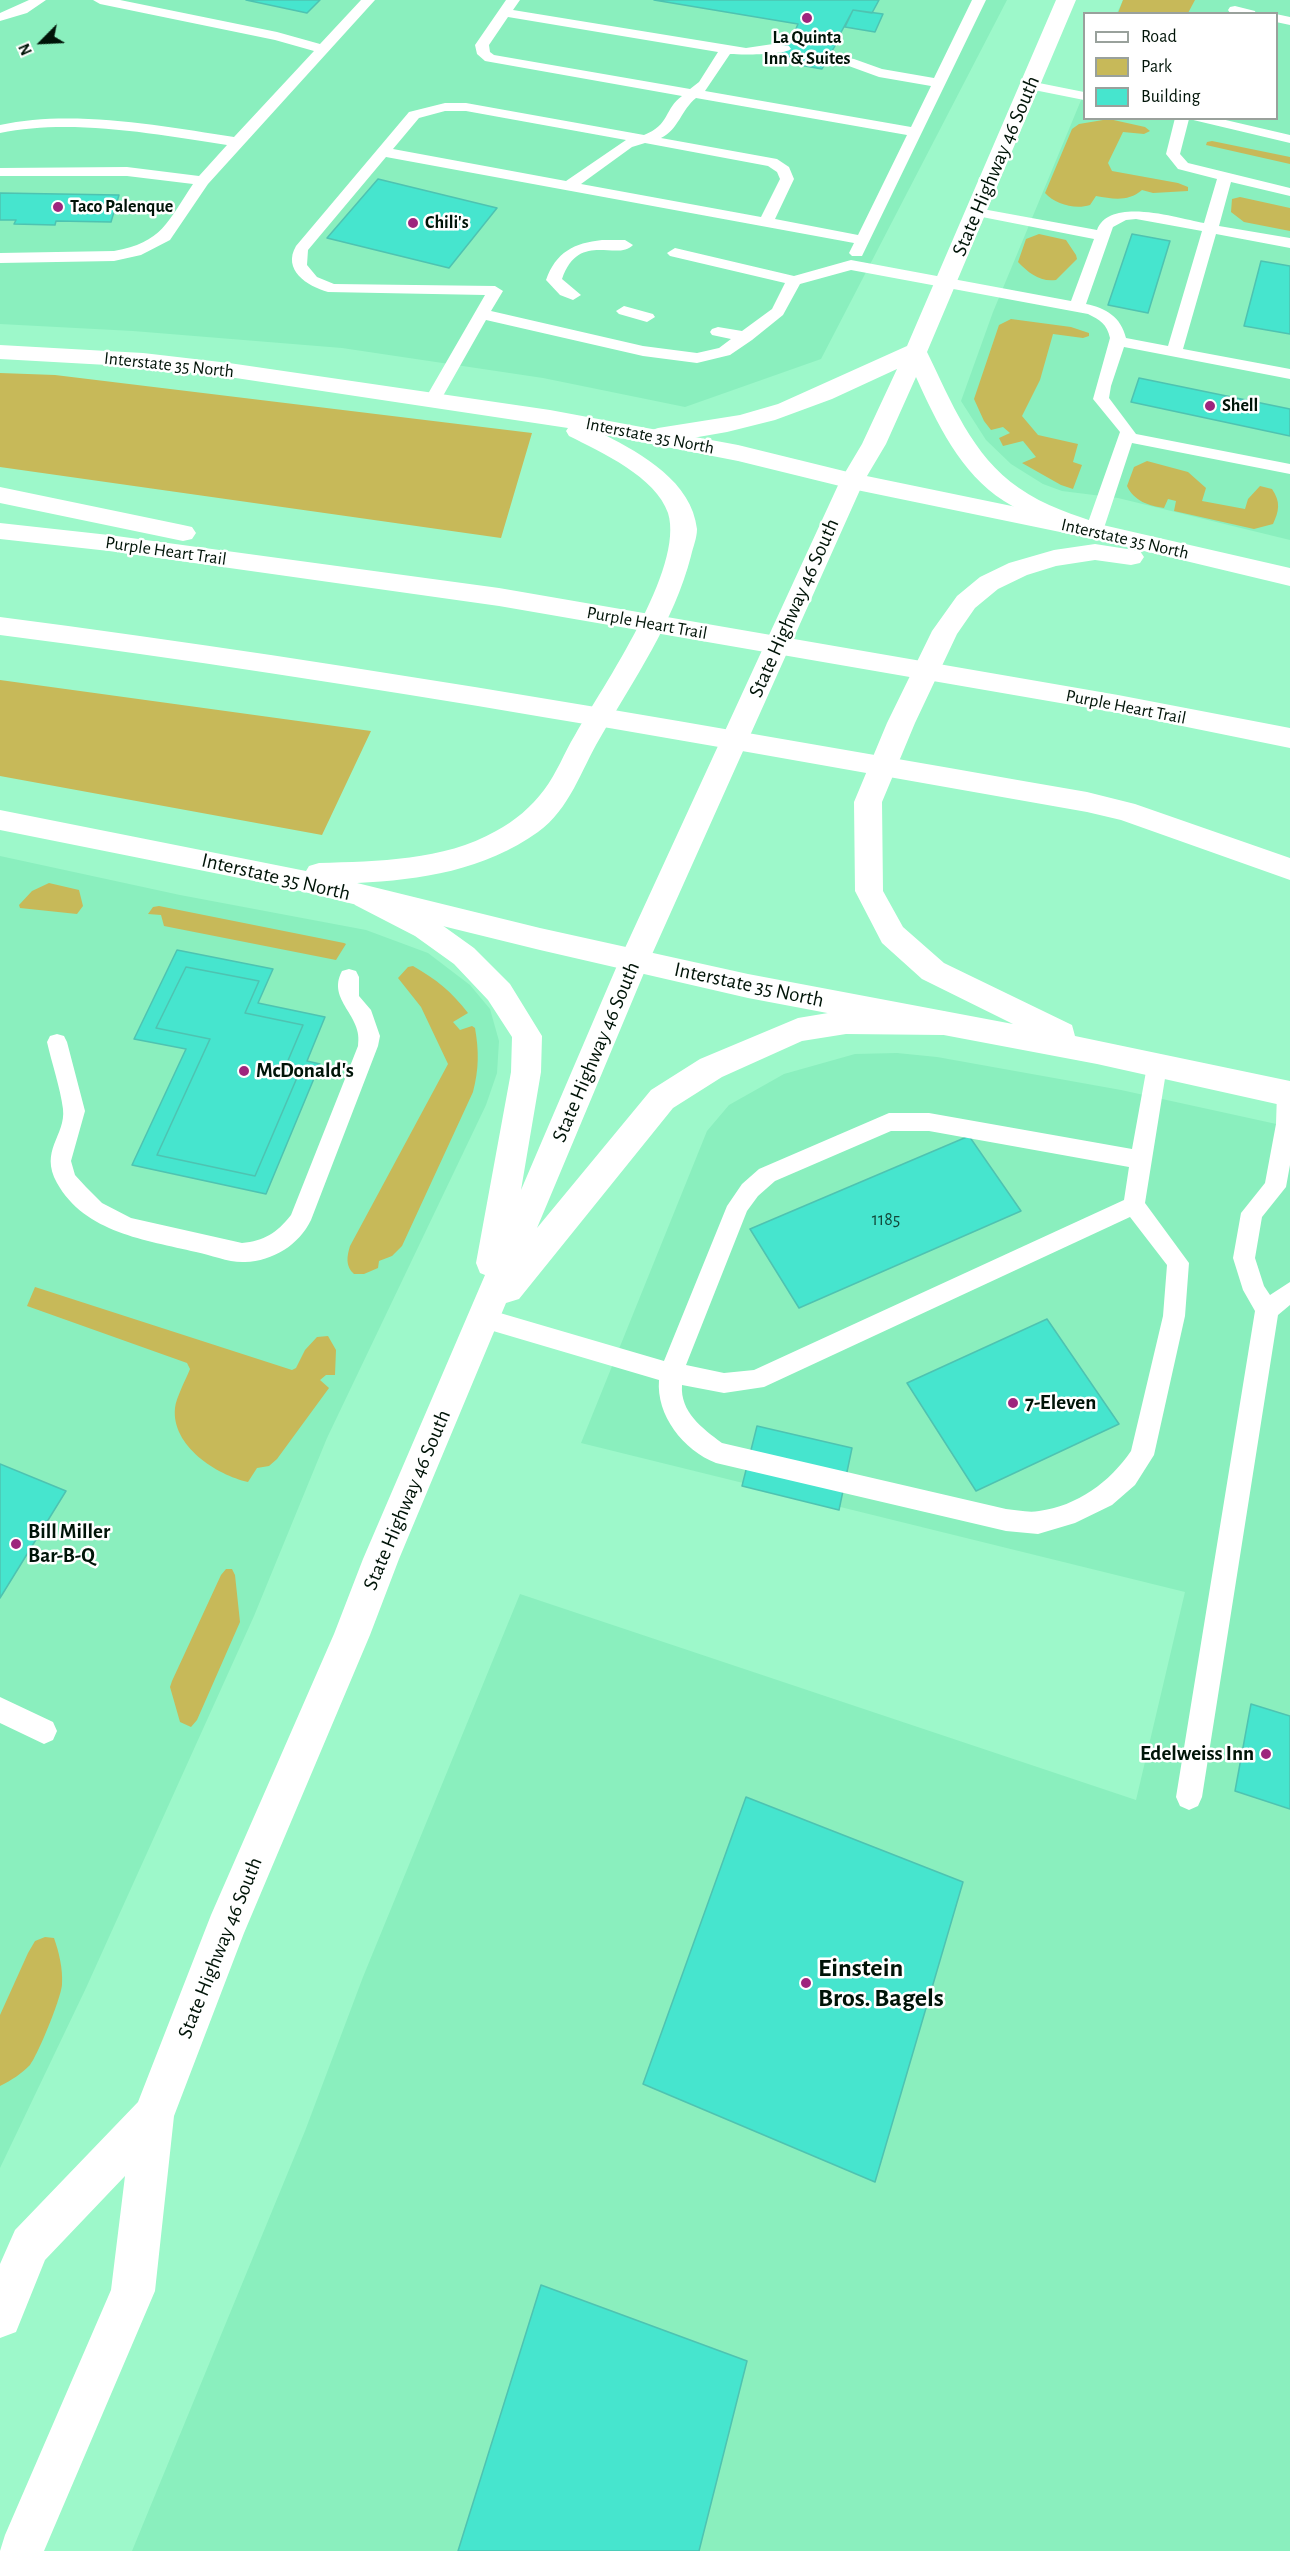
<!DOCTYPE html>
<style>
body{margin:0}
#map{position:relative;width:1290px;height:2551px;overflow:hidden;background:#9df8ca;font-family:"Alegreya Sans",sans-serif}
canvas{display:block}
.legend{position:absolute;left:1083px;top:12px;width:195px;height:108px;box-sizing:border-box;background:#fff;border:2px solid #99a19c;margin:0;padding:8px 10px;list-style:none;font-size:18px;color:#001408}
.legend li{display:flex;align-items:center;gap:12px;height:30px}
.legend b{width:30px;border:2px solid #99a19c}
.north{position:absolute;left:12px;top:12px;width:60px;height:60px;-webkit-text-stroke:4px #fff;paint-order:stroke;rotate:246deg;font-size:16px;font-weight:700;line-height:24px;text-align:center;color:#001408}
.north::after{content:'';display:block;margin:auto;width:21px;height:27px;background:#001408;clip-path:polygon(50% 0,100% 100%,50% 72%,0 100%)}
</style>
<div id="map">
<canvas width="1290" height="2551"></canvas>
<ul class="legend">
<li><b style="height:8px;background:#fff"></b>Road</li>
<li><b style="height:16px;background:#c7b959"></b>Park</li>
<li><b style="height:16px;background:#46e5ce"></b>Building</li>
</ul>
<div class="north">N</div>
</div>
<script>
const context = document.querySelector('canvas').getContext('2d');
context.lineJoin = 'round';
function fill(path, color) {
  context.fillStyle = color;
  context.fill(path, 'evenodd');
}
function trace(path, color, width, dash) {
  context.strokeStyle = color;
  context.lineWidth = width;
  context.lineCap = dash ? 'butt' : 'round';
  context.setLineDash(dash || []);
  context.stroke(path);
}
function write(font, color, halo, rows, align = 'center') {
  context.font = font + ' "Alegreya Sans",sans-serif';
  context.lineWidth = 5;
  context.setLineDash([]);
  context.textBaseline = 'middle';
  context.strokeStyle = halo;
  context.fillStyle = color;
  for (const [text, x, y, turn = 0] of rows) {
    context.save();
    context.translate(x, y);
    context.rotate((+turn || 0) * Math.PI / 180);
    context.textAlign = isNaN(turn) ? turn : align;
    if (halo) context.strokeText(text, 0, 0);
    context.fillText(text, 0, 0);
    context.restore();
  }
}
fill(new Path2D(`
 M0 0H1007L821 359 685 407 543 378 342 348 133 331 0 324Z
 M1123 0H1290V540L1118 498 1062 491 1043 484 1011 464 986 440 961 401 993 312 1084 93V118H1276V14L1117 13Z
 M0 856 180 895 366 930 428 953 470 985 490 1009 499 1041 497 1073 486 1105 327 1438 254 1616 86 1988 0 2168Z
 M897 1053 937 1057 1121 1090 1290 1127V2551H132L305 2131 363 1977 520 1594 1136 1800 1185 1592 581 1443 707 1131 729 1105 784 1074 855 1054Z`), '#8aefbe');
fill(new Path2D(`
 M1123 0H1195L1188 13H1118Z
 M1109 119 1145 127 1150 131 1144 134 1123 132 1108 163 1112 171 1178 183 1188 187V191L1153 193 1142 190C1128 202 1113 199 1096 196L1090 205C1075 210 1055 204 1045 193L1072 129 1079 124Z
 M1212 141 1290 157V164L1206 145 1207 142Z
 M1240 197 1290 208V231L1244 222 1231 212 1232 199Z
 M1039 234 1066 240 1076 255 1077 259 1056 280C1039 282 1029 273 1018 262L1026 239Z
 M1011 319 1071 327 1089 333V336L1083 338 1053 334 1040 380 1022 416 1038 435 1078 444 1073 462 1082 465 1073 489 1061 485 1022 463 1036 457 1023 441 1003 446 999 438 1010 433 1003 427 991 430 984 421 974 399 999 325Z
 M0 373 55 375 532 433 501 538 0 467Z
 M1147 461 1188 472 1206 488 1202 501 1245 509 1248 499 1260 486 1272 489C1281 502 1279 511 1273 524L1254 529 1174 511 1176 501 1168 499 1164 508C1149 506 1134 501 1127 486L1134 467Z
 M0 680 371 731 322 835 0 776Z
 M49 883 79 890 83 906 77 914 20 908 19 905 32 891Z
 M159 906 344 943 346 944 336 960 164 926 161 915 148 914 153 907Z
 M413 966C436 979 452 992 468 1013L453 1022 460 1030 472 1026 475 1028C479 1051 479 1069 473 1092L402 1246 392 1256 379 1261 378 1268 364 1274H354C345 1266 347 1256 350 1246L448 1064 421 1007 398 978 408 967Z
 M35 1287 292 1370 296 1368 305 1350 317 1337 328 1336 336 1350 335 1375H326L320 1380 329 1388 277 1459 269 1466 257 1468 248 1482C217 1475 171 1446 175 1408 176 1398 186 1379 190 1369L187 1363 27 1306Z
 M226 1569H232L235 1575 240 1622 197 1720 191 1727 180 1722 170 1687 172 1681 221 1575Z
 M45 1937 54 1938C59 1952 63 1969 62 1984 62 1996 38 2055 30 2065 21 2074 12 2080 0 2086V2015L28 1953 35 1941Z`), '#c7b959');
const building = new Path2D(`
 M246 0H320L307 13Z
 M654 0H879L872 13 853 10 838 38 795 31 798 24Z
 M853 10 883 14 875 32 845 27Z
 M803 32 830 37 827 42 836 44 822 69 777 61 792 36 800 37Z
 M378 179 497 208 449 268 327 238Z
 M0 193 119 195 111 222 56 221 55 225 14 224 16 220H0Z
 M1132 234 1170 241 1148 313 1108 305Z
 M1261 261 1290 266V334L1244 326Z
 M1139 378 1290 409V436L1131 402Z
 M177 950 273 969 258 1003 325 1017 307 1061 320 1064 266 1194 132 1165 186 1049 134 1039ZM186 967 259 981 245 1013 303 1025 284 1070 299 1073 255 1176 157 1155 210 1039 156 1028Z
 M186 967 259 981 245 1013 303 1025 284 1070 299 1073 255 1176 157 1155 210 1039 156 1028Z
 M969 1136 1021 1211 799 1308 750 1229Z
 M1047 1319 1119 1424 976 1491 907 1383Z
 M757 1426 852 1448 839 1510 742 1486Z
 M0 1464 66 1491 0 1598Z
 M1251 1704 1290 1716V1809L1235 1791Z
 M746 1797 963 1882 875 2182 643 2084Z
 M541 2285 747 2361 699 2551H458Z`);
fill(building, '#46e5ce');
trace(building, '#4ec3b1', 1.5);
fill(new Path2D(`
 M29 0H46L27 13 0 21V13Z
 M93 0H120L277 32 320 44 361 0H375L208 184 170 240 141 255 114 261 0 263V253L114 251C162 243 168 221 193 184L127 176H0V168L127 167 199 176 227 145C157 134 70 118 0 133V125C72 109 162 126 234 137L314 51 275 40 100 4Z
 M506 0H520L513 10 746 48 773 44 789 46 791 49C784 55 742 55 730 54L705 91 911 127 931 86 879 77 846 65 823 61 821 58 828 54 854 59 882 69 934 78 972 0H986L862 256H852L849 253 854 243 386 157 308 250 307 265 317 277 334 284 495 286 503 291 491 311 643 346 697 353 719 348 731 339 712 335 710 332 712 329 718 327 742 331 772 309 785 283 670 256 667 253 675 248 794 276 851 260 1071 301 1094 239 977 216 972 215 970 212 972 209 977 208 1097 230C1109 196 1178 218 1204 223L1217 179 1178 169 1166 154 1175 118H1217L1290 135V143L1189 119 1180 154 1188 163 1290 188V196L1231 182 1219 226 1290 238V248L1216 234 1183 349 1290 369V379L1124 347 1111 386 1109 398 1136 434 1290 464V474L1132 443 1103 531 1100 535H1088L1085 531 1120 432 1093 399 1110 338C1107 324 1100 320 1088 314L851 270 800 284 783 315 752 340 730 355 697 363 643 356 486 320 439 403H427L425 399 485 295 328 292C307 286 282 270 296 246L409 112 445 103H466L644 135C670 125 664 109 682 96L485 61 477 54 475 45ZM508 17 718 52 699 82 690 89 494 55 490 52 489 45ZM696 98 907 135 858 235 775 219 794 179 789 167 777 159 661 138C679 129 681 110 696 98ZM445 111H466L626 140 566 181 393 149 419 118ZM645 143 768 166 777 172 780 179 761 217 581 184 632 147ZM1136 219 1202 231 1168 346 1126 338C1121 317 1106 308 1086 304L1113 227 1126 220Z
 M1235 6 1255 11 1256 14 1230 13 1228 10 1230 7Z
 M1276 14 1290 17V25L1276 22Z
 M1029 81 1084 92V100L1024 88 1022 85 1024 82Z
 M602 240H625L633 245C617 262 579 230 562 279L581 295 573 300 560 295 546 280C556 252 574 243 602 240Z
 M624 306 653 314 655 317 647 322 619 314 616 311Z
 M349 969 356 971 359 977V996L371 1010 380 1036 378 1046 311 1220C299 1245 273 1261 245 1262 230 1263 211 1255 196 1252 146 1240 85 1233 57 1183 39 1150 66 1136 63 1109 60 1087 52 1064 47 1042L50 1036 57 1034 64 1036 67 1042 85 1111 71 1161 75 1175 86 1187 102 1203 131 1218 242 1243C264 1241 277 1233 291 1215L358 1046C364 1015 326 1001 342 971Z
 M1157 1058 1164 1060 1167 1066 1145 1203 1189 1263 1185 1316 1154 1455 1135 1485 1112 1505 1075 1523 1038 1534 1006 1531 716 1463C683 1450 656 1415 659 1380L483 1328 475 1325 472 1318 475 1311 483 1308 664 1361 727 1206 742 1184 759 1169 889 1113H929L1132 1149 1147 1066 1150 1060ZM891 1131H929L1129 1167 1124 1200 754 1370 724 1373 686 1365 747 1211 758 1196 775 1181ZM1130 1217 1167 1265 1163 1316 1131 1451C1110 1482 1077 1506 1039 1511 1029 1513 1016 1510 1006 1509L722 1443C702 1428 680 1412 682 1385L724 1393 764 1387Z
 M1288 1085 1290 1086V1165L1286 1187 1262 1217 1255 1258 1264 1286 1270 1295 1290 1282V1305L1278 1315 1202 1797 1198 1806 1189 1810 1180 1806 1176 1797 1255 1311 1243 1290 1233 1258 1241 1213 1265 1183 1276 1124 1277 1094 1281 1088Z
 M0 1697 53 1722 57 1731 53 1740 44 1744 0 1723Z`), '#fff');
fill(new Path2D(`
 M0 345 143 353 229 363 550 410 738 445 852 473 1094 523 1290 568V586L1094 539 852 489 738 461 605 435C642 454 692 482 697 529 697 538 693 547 691 556 674 622 634 679 600 738 581 770 570 809 538 832 485 870 421 880 357 883L540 928 748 974 1013 1024 922 979 882 943 855 891 854 802 887 723 932 631 957 596 980 577 1009 563 1054 550 1095 544 1140 551 1144 557 1140 563 1131 565 1095 560 1056 566 1027 575 998 589 975 608 957 634 915 723 882 802 883 891 903 927 944 963 1072 1025 1075 1036 1290 1081V1107L1097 1064 748 998 540 950 284 887 0 830V810L306 871 309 866 319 863C378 861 443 861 496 831 515 821 531 807 544 790 557 773 564 753 575 735 603 686 685 568 668 513 656 477 601 452 569 436L566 431 568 428 229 377 143 367 0 359Z`), '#fff');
fill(new Path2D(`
 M1056 0H1076L927 352C951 401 972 456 1019 488 1044 506 1075 515 1103 525L1107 531 1103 537 1094 539 1085 537C1058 526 1029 517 1004 501 960 473 937 423 916 377L886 444 864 481 649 961 537 1228 651 1090 700 1059 798 1018 846 1010 943 1011 954 1015 958 1023 954 1031 943 1035 846 1034 802 1041 722 1077 673 1108 519 1299 506 1303 399 1559 370 1635 244 1933 174 2116 155 2291 44 2551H0L5 2535 111 2290 125 2176 45 2260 16 2332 0 2338V2264L15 2230 138 2102 211 1915 334 1634 363 1559 485 1275 480 1273 476 1263 511 1072 512 1037 488 1000 454 964 415 936 355 905 351 897 355 889 365 886 435 920 474 948 510 984 542 1036 541 1072 521 1190 619 961 840 481 862 444 897 369 832 399 775 420 727 432 658 444 649 441 646 436 649 431 658 428 740 415 778 404 907 346Z`), '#fff');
fill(new Path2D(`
 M0 487 183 525 192 527 196 533 192 539 183 541 0 503Z
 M0 523 109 535 499 588 1118 695 1290 728V748L1118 713 499 606 109 551 0 539Z
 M0 617C364 664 725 729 1087 792L1135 804 1290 858V880L1121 820 1087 812C725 748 364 682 0 635Z`), '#fff');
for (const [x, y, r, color] of [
 [807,18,6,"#9e257d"],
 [58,207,6,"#9e257d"],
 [413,223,6,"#9e257d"],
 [1210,406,6,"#9e257d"],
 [244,1071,6,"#9e257d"],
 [1013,1403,6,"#9e257d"],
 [16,1544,6,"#9e257d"],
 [1266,1754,6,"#9e257d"],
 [806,1983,6,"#9e257d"]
]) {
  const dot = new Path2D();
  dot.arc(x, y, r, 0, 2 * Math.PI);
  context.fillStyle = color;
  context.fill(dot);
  trace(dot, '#fff', 2);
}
write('bold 18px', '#001408', '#fff', [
 ["La Quinta",807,38,"center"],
 ["Inn & Suites",807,59,"center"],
 ["Taco Palenque",70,207],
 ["Chili's",425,223],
 ["Shell",1222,406]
], 'left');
write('18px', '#001408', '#fff', [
 ["Interstate 35 North",169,365,6],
 ["Interstate 35 North",650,436,11],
 ["Interstate 35 North",1125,539,13],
 ["Purple Heart Trail",166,551,8],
 ["Purple Heart Trail",647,623,10],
 ["Purple Heart Trail",1126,707,11]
]);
write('18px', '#12483a', null, [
 ["1185",886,1220]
]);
write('21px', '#001408', '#fff', [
 ["State Highway 46 South",996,166,-67],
 ["State Highway 46 South",794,608,-66],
 ["Interstate 35 North",276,877,13],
 ["Interstate 35 North",749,985,12],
 ["State Highway 46 South",596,1052,-67],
 ["State Highway 46 South",407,1500,-67],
 ["State Highway 46 South",220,1948,-68]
]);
write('bold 21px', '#001408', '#fff', [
 ["McDonald's",256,1071],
 ["7-Eleven",1025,1403],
 ["Bill Miller",28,1532],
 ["Bar-B-Q",28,1556],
 ["Edelweiss Inn",1254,1754,"right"]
], 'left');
write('bold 26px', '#001408', '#fff', [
 ["Einstein",818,1968],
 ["Bros. Bagels",818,1998]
], 'left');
</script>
